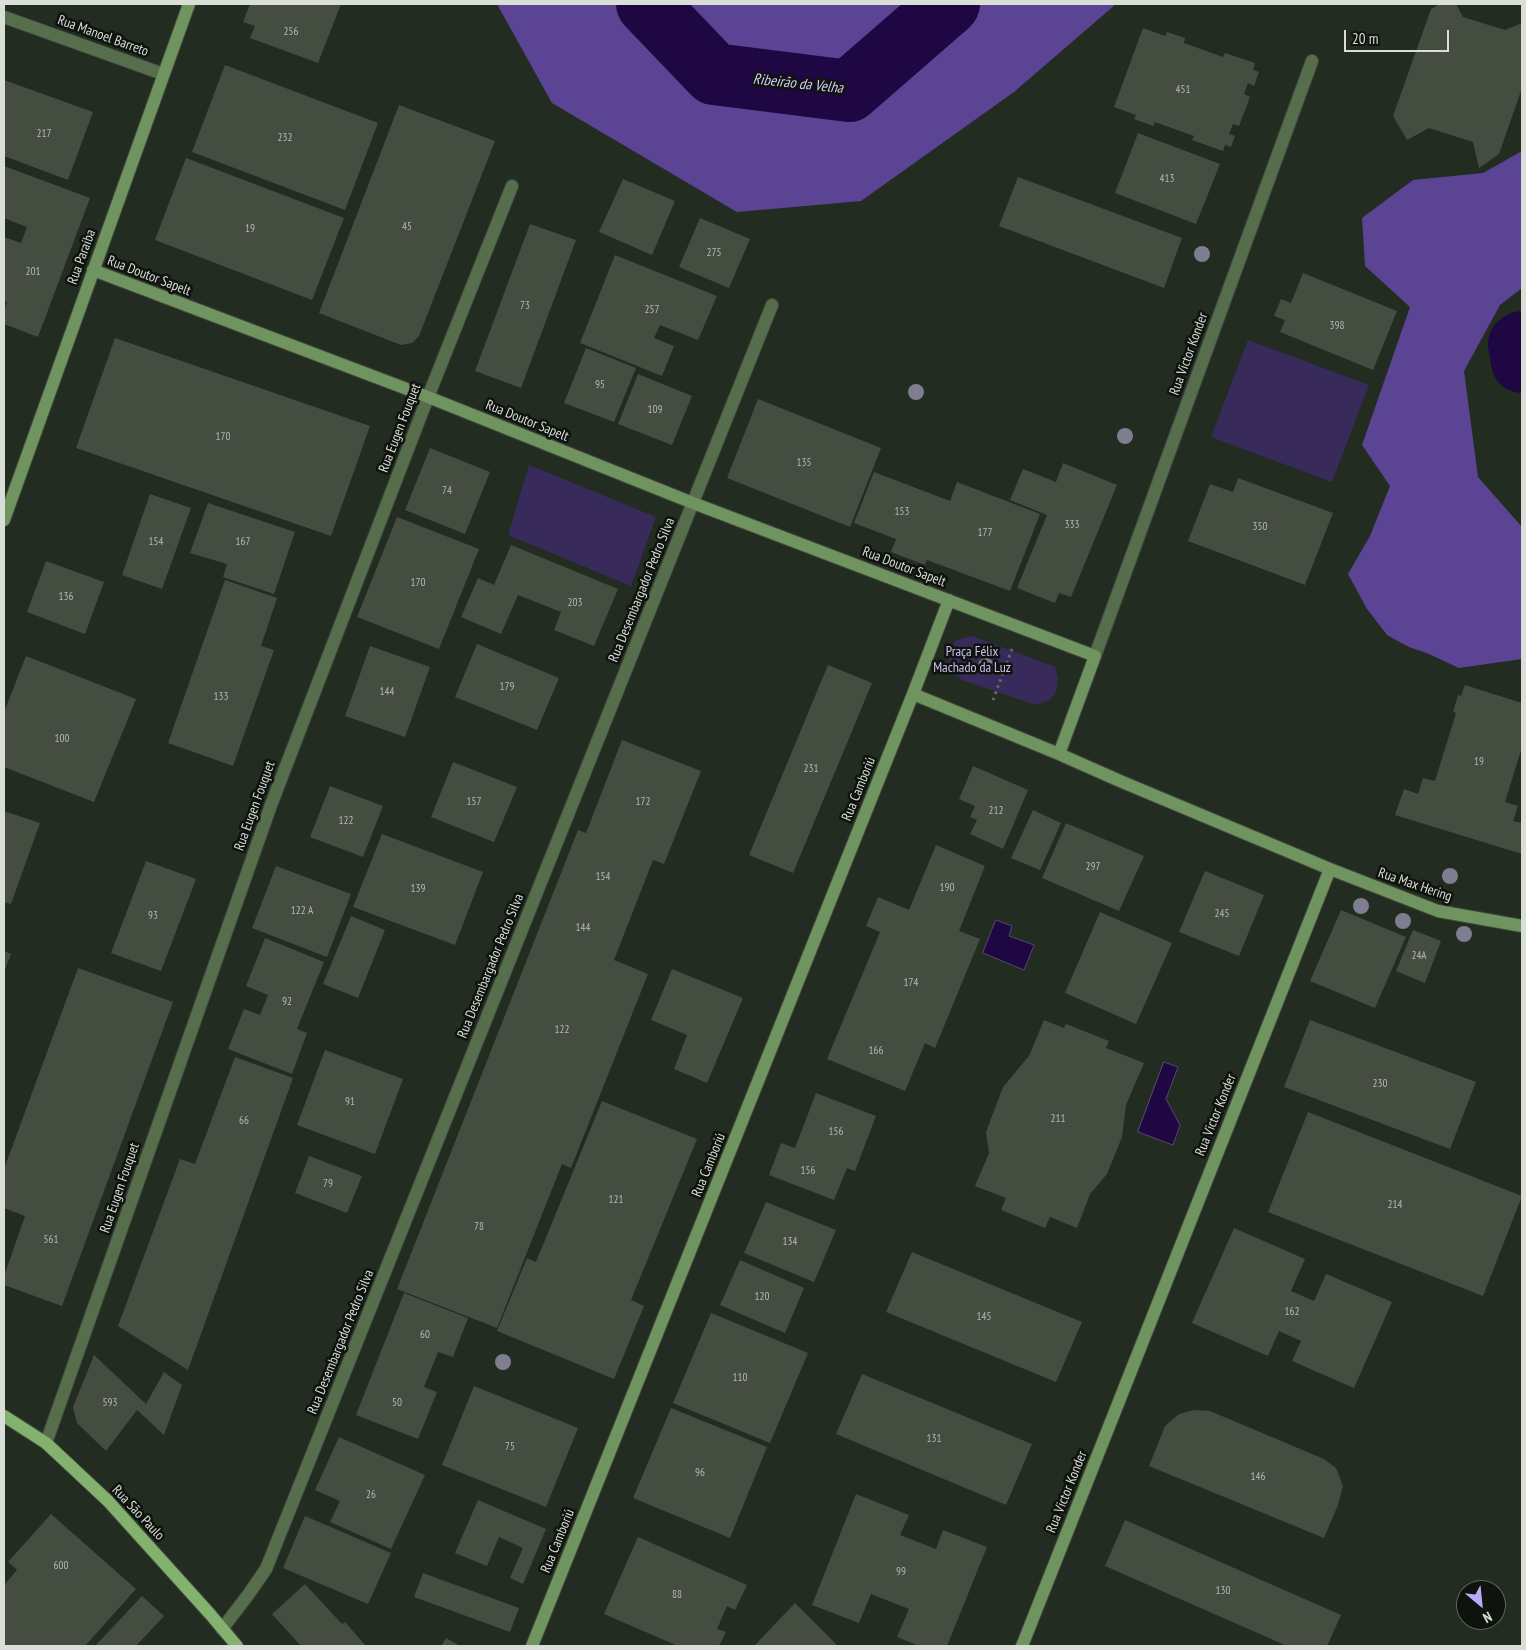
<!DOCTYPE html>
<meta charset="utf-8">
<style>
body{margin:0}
#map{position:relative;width:1526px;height:1650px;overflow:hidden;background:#232c20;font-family:"PT Sans Narrow",sans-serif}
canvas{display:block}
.frame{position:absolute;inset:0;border:5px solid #d9dfd7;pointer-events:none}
.north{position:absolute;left:1456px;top:1580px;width:50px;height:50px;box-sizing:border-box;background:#0f130e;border:1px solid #60655e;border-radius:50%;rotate:152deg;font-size:14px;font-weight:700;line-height:20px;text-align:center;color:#d9dfd7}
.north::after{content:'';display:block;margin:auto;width:18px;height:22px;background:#bbaaf6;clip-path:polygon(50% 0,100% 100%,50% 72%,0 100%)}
.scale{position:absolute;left:1344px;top:30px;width:105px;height:22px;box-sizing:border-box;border:2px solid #d9dfd7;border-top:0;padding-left:6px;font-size:15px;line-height:18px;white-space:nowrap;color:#d9dfd7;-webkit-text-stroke:4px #0f130e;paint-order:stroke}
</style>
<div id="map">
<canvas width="1526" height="1650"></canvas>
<div class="frame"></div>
<div class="north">N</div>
<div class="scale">20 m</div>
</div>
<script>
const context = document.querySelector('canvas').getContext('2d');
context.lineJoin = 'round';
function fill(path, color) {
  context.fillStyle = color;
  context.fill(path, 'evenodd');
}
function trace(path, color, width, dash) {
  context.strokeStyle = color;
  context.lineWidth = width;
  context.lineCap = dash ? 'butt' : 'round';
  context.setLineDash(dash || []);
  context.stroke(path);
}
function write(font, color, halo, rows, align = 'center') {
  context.font = font + ' "PT Sans Narrow",sans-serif';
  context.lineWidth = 5;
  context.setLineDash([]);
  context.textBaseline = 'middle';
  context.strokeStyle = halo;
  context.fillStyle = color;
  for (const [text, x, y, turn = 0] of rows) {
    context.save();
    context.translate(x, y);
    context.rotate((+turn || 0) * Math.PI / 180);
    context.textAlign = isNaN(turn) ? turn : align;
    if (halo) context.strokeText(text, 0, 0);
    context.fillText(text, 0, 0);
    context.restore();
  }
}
fill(new Path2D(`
 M1248 340 1369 385 1332 482 1211 437Z
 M529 465 656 517 631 586 508 535Z
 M972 636 1055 667 1058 680 1056 692 1050 700 1036 705 962 680 949 670 948 654 956 640Z`), '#382a5b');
fill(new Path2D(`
 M497 4H1116L1014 92 861 201 737 212 552 103Z
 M1522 151V288L1500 305 1464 371 1478 477 1522 527V659L1459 668 1429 654 1409 647 1387 635 1367 609 1348 574 1370 536 1390 486 1362 445 1410 307 1365 266 1362 218 1413 180 1483 173Z`), '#5c4495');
const water = new Path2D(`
 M996 920 1012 926 1009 936 1034 945 1024 970 983 953Z
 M1164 1062 1178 1067 1166 1099 1180 1125 1173 1145 1138 1132Z`);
fill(water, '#1f0743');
trace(water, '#57486f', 1);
trace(new Path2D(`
 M647 4 714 74 849 91 949 4
 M1522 342 1519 344 1522 362`), '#1f0743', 62);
fill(new Path2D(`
 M250 4H341L318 63 250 38 255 26 243 22Z
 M1440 4H1456L1463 17 1505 30 1522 23V88L1499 154 1479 168 1473 142 1429 128 1407 140 1393 116 1431 9Z
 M1143 28 1165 36 1167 32 1185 38 1184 43 1223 57 1225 53 1255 63 1253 70 1259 72 1254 86 1248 83 1244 94 1250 97 1239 126 1233 124 1229 134 1235 136 1231 147 1225 145 1223 151 1192 140 1194 136 1155 122 1153 126 1134 119 1136 115 1114 107Z
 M225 65 378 123 345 210 192 152Z
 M4 80 93 112 68 180 4 156Z
 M399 105 495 141 419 336 412 343 401 345 319 313Z
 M1138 133 1220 164 1196 224 1115 193Z
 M186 158 344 218 312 300 155 240Z
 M4 166 90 198 38 337 4 324V312L7 302 4 301V237L21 243 27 227 4 218Z
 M1018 177 1182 238 1164 288 999 226Z
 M623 179 675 201 652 255 599 232Z
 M700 218 750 239 729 288 679 267Z
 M530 224 576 240 521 388 475 371Z
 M615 255 717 296 698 340 660 325 654 338 674 346 662 376 580 343Z
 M1303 273 1397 311 1373 370 1280 332 1285 320 1274 316 1281 299 1291 303Z
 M115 338 370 426 331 536 76 448Z
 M586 348 636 368 614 422 564 403Z
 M638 374 692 396 672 445 618 424Z
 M758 399 881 448 850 527 727 478Z
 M430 448 490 472 465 534 405 510Z
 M1063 463 1117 485 1071 597 1059 593 1055 603 1017 588 1047 515 1010 500 1023 469 1056 482Z
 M874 472 950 501 957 482 1040 514 1010 591 927 560 925 565 891 552 896 539 854 523Z
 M1238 478 1333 513 1305 585 1188 541 1210 484 1233 492Z
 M150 494 191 508 162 589 122 575Z
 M208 503 295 532 274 594 223 577 227 564 190 553Z
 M397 517 479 549 439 649 357 617Z
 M511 545 618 589 594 646 554 630 561 612 518 595 501 634 461 617 478 578 494 585Z
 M46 561 104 582 85 634 27 612Z
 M225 580 277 598 261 646 274 650 233 766 168 743Z
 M477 644 559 678 537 730 455 697Z
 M370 646 430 667 405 737 345 716Z
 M26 656 136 699 94 802 4 767V712Z
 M828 665 872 683 793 873 749 855Z
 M1465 685 1522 703V747L1505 802 1518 806 1513 821 1522 823V854L1395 815 1404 789 1418 794 1423 778 1435 781 1456 713 1453 712 1458 695 1461 696Z
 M622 740 701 771 664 864 653 860 614 960 648 974 571 1168 562 1164 497 1328 397 1289 578 830 586 833Z
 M453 762 517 787 494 842 431 817Z
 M973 766 1028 790 1003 849 970 834 977 820 970 817 975 806 959 799Z
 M330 786 383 806 363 857 310 837Z
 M1033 810 1061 823 1040 870 1011 858Z
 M4 811 40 823 11 904 4 902Z
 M1066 823 1144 856 1119 911 1042 878Z
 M382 834 483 872 455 945 353 907Z
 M936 845 985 866 959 931 980 939 935 1048 925 1043 905 1091 827 1059 880 932 866 926 878 897 909 910Z
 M146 861 196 879 161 971 111 953Z
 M276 866 351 894 327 957 252 928Z
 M1205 871 1264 895 1239 956 1179 932Z
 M1341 910 1406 937 1375 1008 1310 981Z
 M1100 912 1172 943 1136 1024 1065 993Z
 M351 916 385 930 358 998 323 984Z
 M1413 930 1441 941 1425 983 1396 971Z
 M265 938 324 962 297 1029 307 1033 292 1074 228 1049 244 1009 260 1015 268 995 246 986Z
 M4 951 11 954 4 972Z
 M78 968 173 1002 62 1306 4 1285V1276L25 1216 4 1208V1169Z
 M672 969 743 998 707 1083 674 1069 687 1035 651 1020Z
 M1044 1020 1064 1028 1066 1024 1109 1041 1106 1048 1144 1063 1126 1105 1122 1137 1107 1174 1090 1194 1077 1228 1050 1217 1045 1228 1001 1210 1006 1198 975 1186 989 1153 986 1132 1003 1087 1029 1056Z
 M1310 1020 1476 1082 1450 1149 1284 1087Z
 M325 1050 403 1079 375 1154 297 1125Z
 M235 1057 293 1078 188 1370 118 1326 180 1159 195 1164Z
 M816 1093 876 1116 855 1171 847 1168 834 1200 769 1175 781 1143 795 1148Z
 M602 1101 697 1139 631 1300 644 1306 614 1379 497 1331 527 1258 536 1262Z
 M1308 1112 1522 1196 1483 1296 1268 1212Z
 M309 1156 362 1176 347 1213 295 1193Z
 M766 1202 836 1230 814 1282 744 1253Z
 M1234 1228 1305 1259 1291 1291 1314 1301 1326 1274 1392 1302 1354 1388 1292 1361 1301 1341 1279 1331 1268 1356 1192 1323Z
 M912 1252 1082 1322 1056 1382 886 1312Z
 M740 1260 804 1288 785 1333 720 1305Z
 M404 1293 468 1318 453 1357 438 1352 424 1387 437 1392 418 1439 356 1415Z
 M711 1313 808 1353 770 1443 673 1403Z
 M94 1355 146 1404 164 1372 182 1385 164 1435 137 1410 106 1451 77 1423 73 1407Z
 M862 1374 1032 1444 1006 1505 836 1434Z
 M474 1386 578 1428 546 1507 442 1465Z
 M671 1408 767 1447 730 1538 633 1498Z
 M1194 1410 1210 1411 1324 1459 1336 1468 1343 1486 1338 1505 1324 1538 1149 1466 1165 1426 1179 1414Z
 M339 1437 425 1475 391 1549 330 1522 340 1501 315 1490Z
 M856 1494 909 1515 900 1535 936 1549 943 1530 987 1547 947 1646H919L897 1637 909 1609 871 1594 859 1623 812 1605Z
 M478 1500 546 1529 523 1584 510 1578 523 1548 499 1537 487 1566 455 1553Z
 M51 1514 136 1589 85 1646H4V1585L17 1570 8 1562Z
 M305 1516 391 1553 368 1604 283 1568Z
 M1125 1520 1341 1615 1327 1646H1287L1105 1566Z
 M638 1537 747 1585 735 1610 727 1606 717 1629 726 1632 719 1646H678L604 1614Z
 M423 1573 519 1608 510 1632 414 1597Z
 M305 1584 342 1624 345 1622 366 1646H301L272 1614Z
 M142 1596 164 1616 136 1646H95Z
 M795 1603 838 1646H754Z
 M446 1638 460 1646H441Z`), '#444d40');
const street = new Path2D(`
 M4 17 163 74
 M1095 656 1312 61
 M46 1443 271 805 428 397 512 186
 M222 1629 248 1595 266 1569 772 305`);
const secondary = new Path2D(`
 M93 270 428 397 693 503 1095 656 1059 754
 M4 520 189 4
 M913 694 1059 754 1120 781 1330 869 1438 911 1522 926
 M532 1646 913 694 949 600
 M1022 1646 1330 869`);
const primary = new Path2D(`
 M4 1416 46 1443 108 1501 210 1614 237 1646`);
trace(street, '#40493d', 14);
trace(secondary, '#40493d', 14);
trace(primary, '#40493d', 14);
trace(new Path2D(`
 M993 700 1012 649`), '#636b61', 3, [2.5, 4]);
trace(street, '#576e4d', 12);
trace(secondary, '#70945f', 12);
trace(primary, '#82b26d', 12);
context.fillStyle = '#7f7e91';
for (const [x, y] of [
 [1202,254],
 [916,392],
 [1125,436],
 [986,666],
 [1450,876],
 [1361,906],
 [1403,921],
 [1464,934],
 [503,1362]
]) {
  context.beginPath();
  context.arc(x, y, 8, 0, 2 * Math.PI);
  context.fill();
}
write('11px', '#b4bab1', null, [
 ["256",291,32],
 ["451",1183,90],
 ["217",44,134],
 ["232",285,138],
 ["413",1167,179],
 ["45",407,227],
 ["19",250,229],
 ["275",714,253],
 ["201",33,272],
 ["73",525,306],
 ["257",652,310],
 ["398",1337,326],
 ["95",600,385],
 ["109",655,410],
 ["170",223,437],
 ["135",804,463],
 ["74",447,491],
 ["153",902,512],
 ["333",1072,525],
 ["350",1260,527],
 ["177",985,533],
 ["154",156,542],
 ["167",243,542],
 ["170",418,583],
 ["136",66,597],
 ["203",575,603],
 ["179",507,687],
 ["144",387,692],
 ["133",221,697],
 ["100",62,739],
 ["19",1479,762],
 ["231",811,769],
 ["157",474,802],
 ["172",643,802],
 ["212",996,811],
 ["122",346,821],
 ["297",1093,867],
 ["154",603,877],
 ["190",947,888],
 ["139",418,889],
 ["122 A",302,911],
 ["245",1222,914],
 ["93",153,916],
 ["144",583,928],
 ["24A",1419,956],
 ["174",911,983],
 ["92",287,1002],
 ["122",562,1030],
 ["166",876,1051],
 ["230",1380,1084],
 ["91",350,1102],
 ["211",1058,1119],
 ["66",244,1121],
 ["156",836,1132],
 ["156",808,1171],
 ["79",328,1184],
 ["121",616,1200],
 ["214",1395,1205],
 ["78",479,1227],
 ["561",51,1240],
 ["134",790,1242],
 ["120",762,1297],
 ["162",1292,1312],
 ["145",984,1317],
 ["60",425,1335],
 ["110",740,1378],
 ["593",110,1403],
 ["50",397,1403],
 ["131",934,1439],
 ["75",510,1447],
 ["96",700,1473],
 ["146",1258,1477],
 ["26",371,1495],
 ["600",61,1566],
 ["99",901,1572],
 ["130",1223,1591],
 ["88",677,1595]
]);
write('14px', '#d9dfd7', '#0f130e', [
 ["Rua Manoel Barreto",103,36,20],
 ["Rua Paraíba",82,257,-70],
 ["Rua Doutor Sapelt",149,276,21],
 ["Rua Victor Konder",1189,354,-70],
 ["Rua Doutor Sapelt",527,421,22],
 ["Rua Eugen Fouquet",400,428,-69],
 ["Rua Doutor Sapelt",904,567,21],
 ["Rua Desembargador Pedro Silva",642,590,-68],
 ["Rua Camboriú",859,789,-68],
 ["Rua Eugen Fouquet",255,806,-70],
 ["Rua Max Hering",1415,885,19],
 ["Rua Desembargador Pedro Silva",491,966,-68],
 ["Rua Victor Konder",1216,1115,-68],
 ["Rua Camboriú",709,1165,-68],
 ["Rua Eugen Fouquet",120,1188,-71],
 ["Rua Desembargador Pedro Silva",341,1342,-68],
 ["Rua Victor Konder",1067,1492,-68],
 ["Rua São Paulo",138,1513,47],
 ["Rua Camboriú",558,1541,-68]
]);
write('14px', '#cac1ee', '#0f130e', [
 ["Praça Félix",972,652],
 ["Machado da Luz",972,668]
]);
write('italic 15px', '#d4cbf8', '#0f130e', [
 ["Ribeirão da Velha",798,84,6]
]);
</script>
